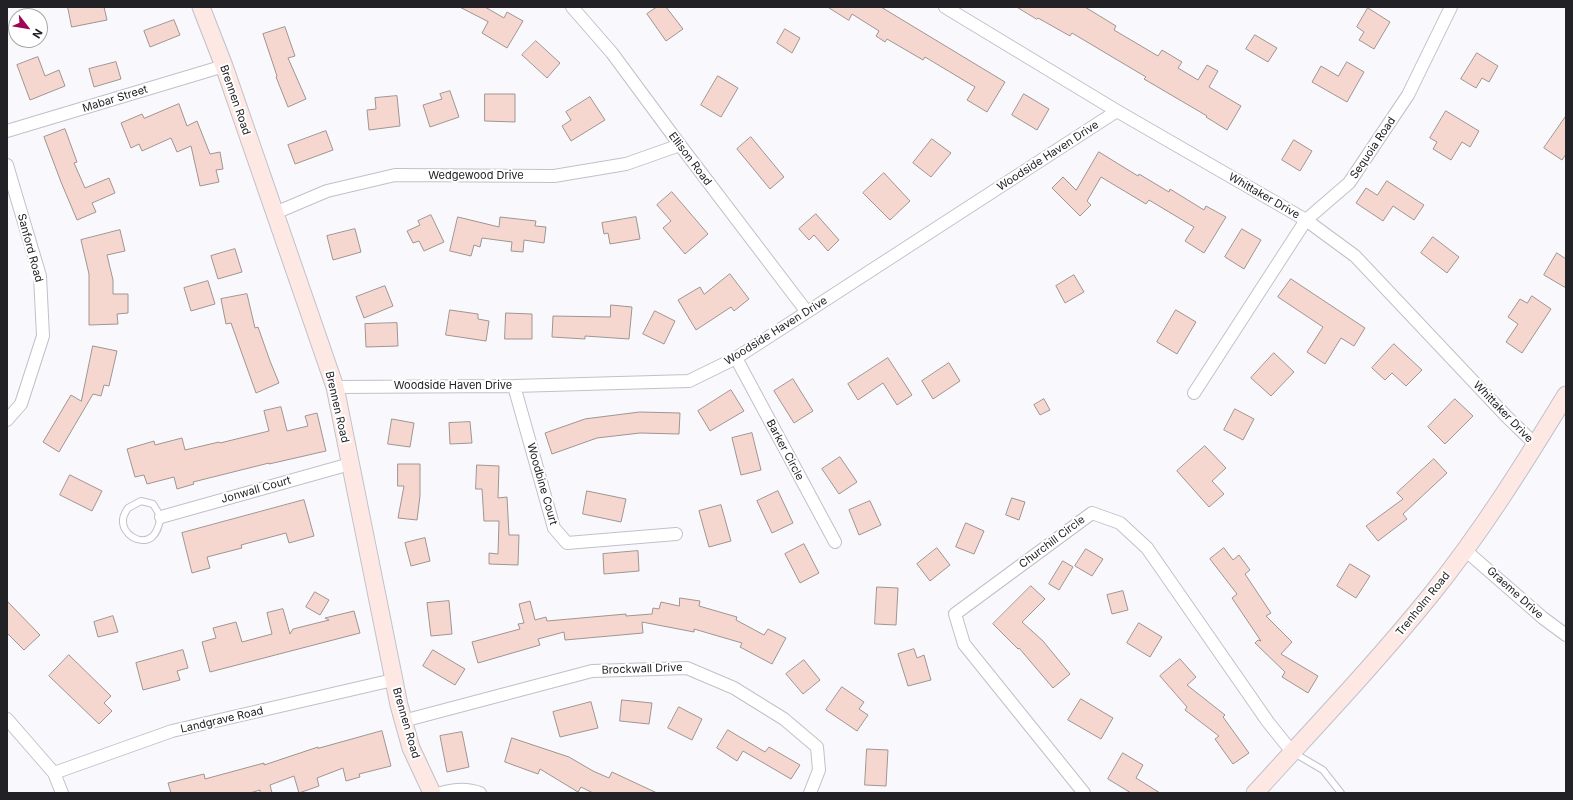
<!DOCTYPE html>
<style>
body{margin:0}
#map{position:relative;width:1573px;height:800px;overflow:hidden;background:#f9f9fd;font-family:Inter,sans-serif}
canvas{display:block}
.frame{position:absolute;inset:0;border:8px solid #222226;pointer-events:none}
.north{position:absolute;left:8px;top:8px;width:40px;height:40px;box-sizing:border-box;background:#fff;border:1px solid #a7a7a8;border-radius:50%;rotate:121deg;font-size:11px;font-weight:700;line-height:16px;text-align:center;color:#222226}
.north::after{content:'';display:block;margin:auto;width:14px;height:18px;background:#9c0653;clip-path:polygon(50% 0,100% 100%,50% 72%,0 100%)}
</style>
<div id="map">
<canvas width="1573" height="800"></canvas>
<div class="frame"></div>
<div class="north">N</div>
</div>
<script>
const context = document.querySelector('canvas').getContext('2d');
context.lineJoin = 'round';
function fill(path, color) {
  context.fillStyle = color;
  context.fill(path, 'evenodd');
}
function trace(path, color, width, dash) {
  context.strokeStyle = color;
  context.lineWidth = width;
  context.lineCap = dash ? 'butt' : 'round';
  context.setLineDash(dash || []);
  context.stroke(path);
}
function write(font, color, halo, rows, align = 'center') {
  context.font = font + ' Inter,sans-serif';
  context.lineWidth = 4;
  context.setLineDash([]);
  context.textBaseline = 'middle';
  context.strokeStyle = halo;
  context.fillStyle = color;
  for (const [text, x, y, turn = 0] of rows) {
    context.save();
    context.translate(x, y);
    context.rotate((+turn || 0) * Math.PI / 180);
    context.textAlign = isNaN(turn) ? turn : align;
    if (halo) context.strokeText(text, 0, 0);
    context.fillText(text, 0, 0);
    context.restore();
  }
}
const building = new Path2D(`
 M68 7H104L107 20 72 27Z
 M460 7H485L504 18 507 12 523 21 507 48 482 33 488 22Z
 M657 7H666L683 29 666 41 647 14Z
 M828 7H881L1005 82 987 112 967 100 975 87 925 57 923 60 887 39 885 42 876 36 879 31 852 14 849 20Z
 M1017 7H1085L1116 26 1114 30 1158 56 1162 50 1182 62 1178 68 1198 80 1207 65 1218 71 1209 87 1241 106 1227 130 1206 117 1207 116 1144 79 1146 77 1072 33 1070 36 1038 18 1037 19Z
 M1368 8 1390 22 1374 49 1359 40 1364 32 1357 27Z
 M174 20 180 35 150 47 144 31Z
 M285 27 295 56 288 58 306 99 288 107 276 77 277 76 263 34Z
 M785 29 800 38 792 53 777 43Z
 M1255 35 1277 48 1268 62 1246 49Z
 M536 41 560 63 547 78 522 55Z
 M1477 53 1498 66 1489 82 1482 78 1476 88 1461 79Z
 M38 57 45 76 59 70 65 86 30 100 17 65Z
 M116 62 121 79 94 87 89 69Z
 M1347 62 1364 72 1347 102 1312 82 1321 66 1338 76Z
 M718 76 738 88 721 117 701 105Z
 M450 91 459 117 430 127 423 105 442 99 440 94Z
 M485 94H515V122L485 121Z
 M1024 94 1049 109 1037 130 1012 115Z
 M397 96 400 126 369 130 367 110 376 109 375 98Z
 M590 97 605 120 571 141 562 126 571 120 566 112Z
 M179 104 187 126 197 121 210 154 220 152 223 169 216 170 219 182 200 186 191 146 177 152 171 138 142 151 139 144 131 148 121 123 142 114 144 118Z
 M1446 111 1479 131 1470 147 1462 142 1451 160 1433 149 1437 142 1430 138Z
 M1566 116V154L1562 160 1544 148Z
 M65 129 77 162 74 163 85 188 109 178 115 193 92 203 96 212 77 220 61 182 44 137Z
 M326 131 333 150 295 164 288 145Z
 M751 137 784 177 770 189 737 149Z
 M932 139 951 153 931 177 913 163Z
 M1294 140 1312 151 1300 171 1282 160Z
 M1099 152 1138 176 1139 174 1169 192 1170 189 1204 210 1206 206 1226 217 1204 253 1185 241 1194 227 1149 200 1146 204 1101 177 1087 201 1091 205 1080 216 1052 188 1063 177 1076 190Z
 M884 173 910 201 890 220 863 193Z
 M1387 181 1424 205 1414 220 1393 206 1383 221 1356 203 1366 188 1377 195Z
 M672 192 708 234 685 254 663 228 671 221 657 205Z
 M816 214 839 240 828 251 814 235 809 240 799 229Z
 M431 215 444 242 424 251 419 241 413 243 407 231 420 225 418 221Z
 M458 217 499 227 500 217 536 221 535 226 546 227 544 243 524 240 523 252 511 251 512 242 482 238 480 247 474 245 471 256 450 251Z
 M636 217 640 239 610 244 608 233 604 234 602 223Z
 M355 229 361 252 333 260 327 236Z
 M1242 229 1261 240 1244 269 1225 257Z
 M120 230 125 251 107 255 113 280V294H128V313L117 314 118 324 89 325V274L81 240Z
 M1433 237 1459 257 1447 273 1421 253Z
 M235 249 242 272 218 279 211 256Z
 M1557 253 1566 259V288L1544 275Z
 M730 274 749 299 734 311 731 307 696 330 678 300 700 287 704 294Z
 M1074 275 1084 292 1065 303 1056 286Z
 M1291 279 1365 328 1354 346 1341 338 1325 364 1307 352 1323 327 1278 297Z
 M208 281 215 304 191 311 184 288Z
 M385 286 393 306 364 318 356 297Z
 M247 294 255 328 258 327 270 361 279 383 256 393 231 323 226 324 221 299Z
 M1532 296 1551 309 1522 353 1506 342 1518 324 1508 317 1520 299 1527 303Z
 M611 305 632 307 629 339 585 336V339L552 337 553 316 610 317Z
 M450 310 478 314V319L489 321 486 341 446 335Z
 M1176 310 1196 322 1177 354 1157 342Z
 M655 311 675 321 664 344 643 334Z
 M506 313 532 314V339H505Z
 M397 323 398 346 366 347 365 324Z
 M1394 344 1422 370 1406 386 1392 373 1385 380 1372 368Z
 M93 346 117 351 109 386 104 385 101 396 93 394 59 452 43 442 71 395 81 401Z
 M1274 353 1294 372 1271 396 1251 378Z
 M888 358 912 395 897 405 883 383 858 400 848 384Z
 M949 363 960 381 933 399 922 381Z
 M793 379 813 411 794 423 774 391Z
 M731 390 744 411 710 431 698 411Z
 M1044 399 1050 410 1040 415 1034 405Z
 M1455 399 1473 416 1445 444 1428 427Z
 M281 407 287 431 308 426 305 416 317 413 326 451 269 464V463L193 482 194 484 177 489 174 477 147 484 144 475 135 477 127 449 154 441 155 445 182 438 185 450 219 442 220 443 269 431 264 411Z
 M1235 409 1254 419 1243 440 1224 430Z
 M640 412 680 413 679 434 640 433 597 438 552 454 545 433 585 419Z
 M392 419 414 423 410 447 388 444Z
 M470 422 472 443 450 444 449 423Z
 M752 433 761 470 741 475 732 438Z
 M1205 446 1226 468 1212 481 1224 494 1209 507 1177 471Z
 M840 457 857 482 839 494 822 469Z
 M1434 459 1447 473 1403 514 1407 519 1378 541 1366 526 1403 499 1397 493Z
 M398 464H420V496L417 520 398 518 404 486H398Z
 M477 465 499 466 498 498 507 497 509 535H519L518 565 489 564V553L498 554 499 521H484L482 489H476Z
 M70 475 102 491 92 511 60 495Z
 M587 491 626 499 621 522 583 514Z
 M778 491 793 523 772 533 757 501Z
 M1012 498 1025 502 1019 520 1006 515Z
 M304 500 314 536 289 543 286 533 241 545 242 548 207 557 210 568 192 573 182 533Z
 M870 501 881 525 859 535 849 510Z
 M721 505 731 541 709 547 699 511Z
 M966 523 984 531 974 554 956 547Z
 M425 538 430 561 411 566 405 543Z
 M804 544 819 573 800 583 785 554Z
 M937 548 950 565 930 581 917 564Z
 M1224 548 1233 560 1239 555 1250 570 1245 574 1271 613 1266 616 1292 642 1281 654 1318 676 1308 693 1282 677 1285 672 1255 643 1258 640 1261 641 1232 598 1237 594 1210 559Z
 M1086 549 1103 559 1092 576 1075 566Z
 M638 551 639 571 604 574 603 554Z
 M1063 561 1073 567 1059 590 1049 584Z
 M1350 564 1370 576 1356 598 1337 586Z
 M1031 586 1045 599 1022 622 1043 641 1070 674 1053 688 1019 648 1018 649 993 624Z
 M877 587 898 588 896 625 875 624Z
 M1123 591 1128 610 1112 614 1107 595Z
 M315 592 329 600 320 615 306 607Z
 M680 598 700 601 699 606 737 617 736 620 764 635 768 629 786 638 772 664 740 647 742 643 694 629V632L642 622 643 633 565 640 564 632 538 639 540 645 478 663 472 642 520 629 518 624 524 623 519 604 530 601 535 620 546 617 547 621 626 614V616L652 614 653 608 659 609 661 602 679 606Z
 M7 601 40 635 24 650 7 633Z
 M449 601 452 634 431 636 427 603Z
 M283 609 290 634 293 629 329 620 325 618 354 611 360 633 210 672 202 642 216 638 213 628 236 622 242 642 272 634 267 613Z
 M113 616 118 632 98 637 94 622Z
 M1139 623 1162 637 1150 657 1127 643Z
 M914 649 917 658 924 655 931 680 908 686 898 654Z
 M183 650 188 668 177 671 180 680 143 690 136 663Z
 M433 650 465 669 455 685 423 666Z
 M69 655 111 696 104 703 112 711 99 724 49 676Z
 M1180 659 1196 677 1187 685 1225 715 1223 717 1249 753 1233 764 1215 739 1219 736 1185 710 1187 707 1160 676Z
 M804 660 820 680 803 694 786 674Z
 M842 687 864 702 859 709 868 715 857 731 826 710Z
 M1081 699 1113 718 1101 739 1068 720Z
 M622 700 652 703 649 724 620 721Z
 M591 702 598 728 560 737 553 712Z
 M679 707 702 719 692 740 668 728Z
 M728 730 765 752 769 747 800 765 791 779 743 751 737 761 717 748Z
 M382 731 391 766 359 774 360 777 346 781 343 768 317 778 319 786 299 793 294 776 270 785 272 793H260V790L250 793H171L168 783 204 774 205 779 264 763V765L318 747V748Z
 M462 732 469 767 447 772 440 736Z
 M512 738 569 757 593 771 609 778 612 772 657 793H593L581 787 578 792 540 769 538 774 505 762Z
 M867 749 888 750 886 786 865 785Z
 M1123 753 1143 765 1136 778 1160 793H1131L1108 779Z`);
fill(building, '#f6d7d0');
trace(building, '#a09491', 1);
const lane = new Path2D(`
 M141 501 153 504 161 517C159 524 158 532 152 537 140 546 122 534 123 520 123 516 126 511 128 508Z
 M1294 753 1323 770 1341 793`);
const street = new Path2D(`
 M572 7 612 53 680 145 807 312
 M945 7 1117 111 1306 220 1355 256 1507 417 1536 445
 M7 131 224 66
 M7 165 40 276 43 336 21 404 7 420
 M275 213 327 191 395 175 554 176 626 164 680 145
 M736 358 835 542
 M514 386 554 528 567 543 676 534
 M335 387 514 386 689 381 736 358 1117 111
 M1194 393 1306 220 1349 183 1408 95 1451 7
 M161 517 350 464
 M1465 550 1543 618 1566 635
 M7 719 54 773 62 793
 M403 721 592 671 687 668 734 688 784 719 817 747 819 770 810 793
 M54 773 172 731 393 680
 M441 793C454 789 467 788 480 793
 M1084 793 964 644 955 614 1092 513 1120 523 1147 548 1268 722 1292 752`);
const secondary = new Path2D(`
 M201 7 224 66 335 387 399 705 411 748 432 793
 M1255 793C1314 728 1375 664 1430 596 1481 533 1524 464 1566 395`);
trace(lane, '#c0c0ca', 8);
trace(street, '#c0c0ca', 14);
trace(secondary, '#c0c0ca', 19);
trace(lane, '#fff', 6);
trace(street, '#fff', 12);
trace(secondary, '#fde8e3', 17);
write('11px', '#222226', '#fff', [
 ["Mabar Street",115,99,-17],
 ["Brennen Road",235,100,71],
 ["Sequoia Road",1373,148,-56],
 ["Woodside Haven Drive",1048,156,-33],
 ["Ellison Road",690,159,53],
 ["Wedgewood Drive",476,176],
 ["Whittaker Drive",1264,196,30],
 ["Sanford Road",30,248,75],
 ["Woodside Haven Drive",776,331,-32],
 ["Woodside Haven Drive",453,386],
 ["Brennen Road",337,407,77],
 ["Whittaker Drive",1503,412,46],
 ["Barker Circle",785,450,62],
 ["Woodbine Court",542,484,74],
 ["Jonwall Court",256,490,-16],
 ["Churchill Circle",1052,542,-37],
 ["Graeme Drive",1515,593,42],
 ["Trenholm Road",1423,604,-51],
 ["Brockwall Drive",642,669,-2],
 ["Landgrave Road",222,720,-13],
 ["Brennen Road",406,723,74]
]);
</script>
